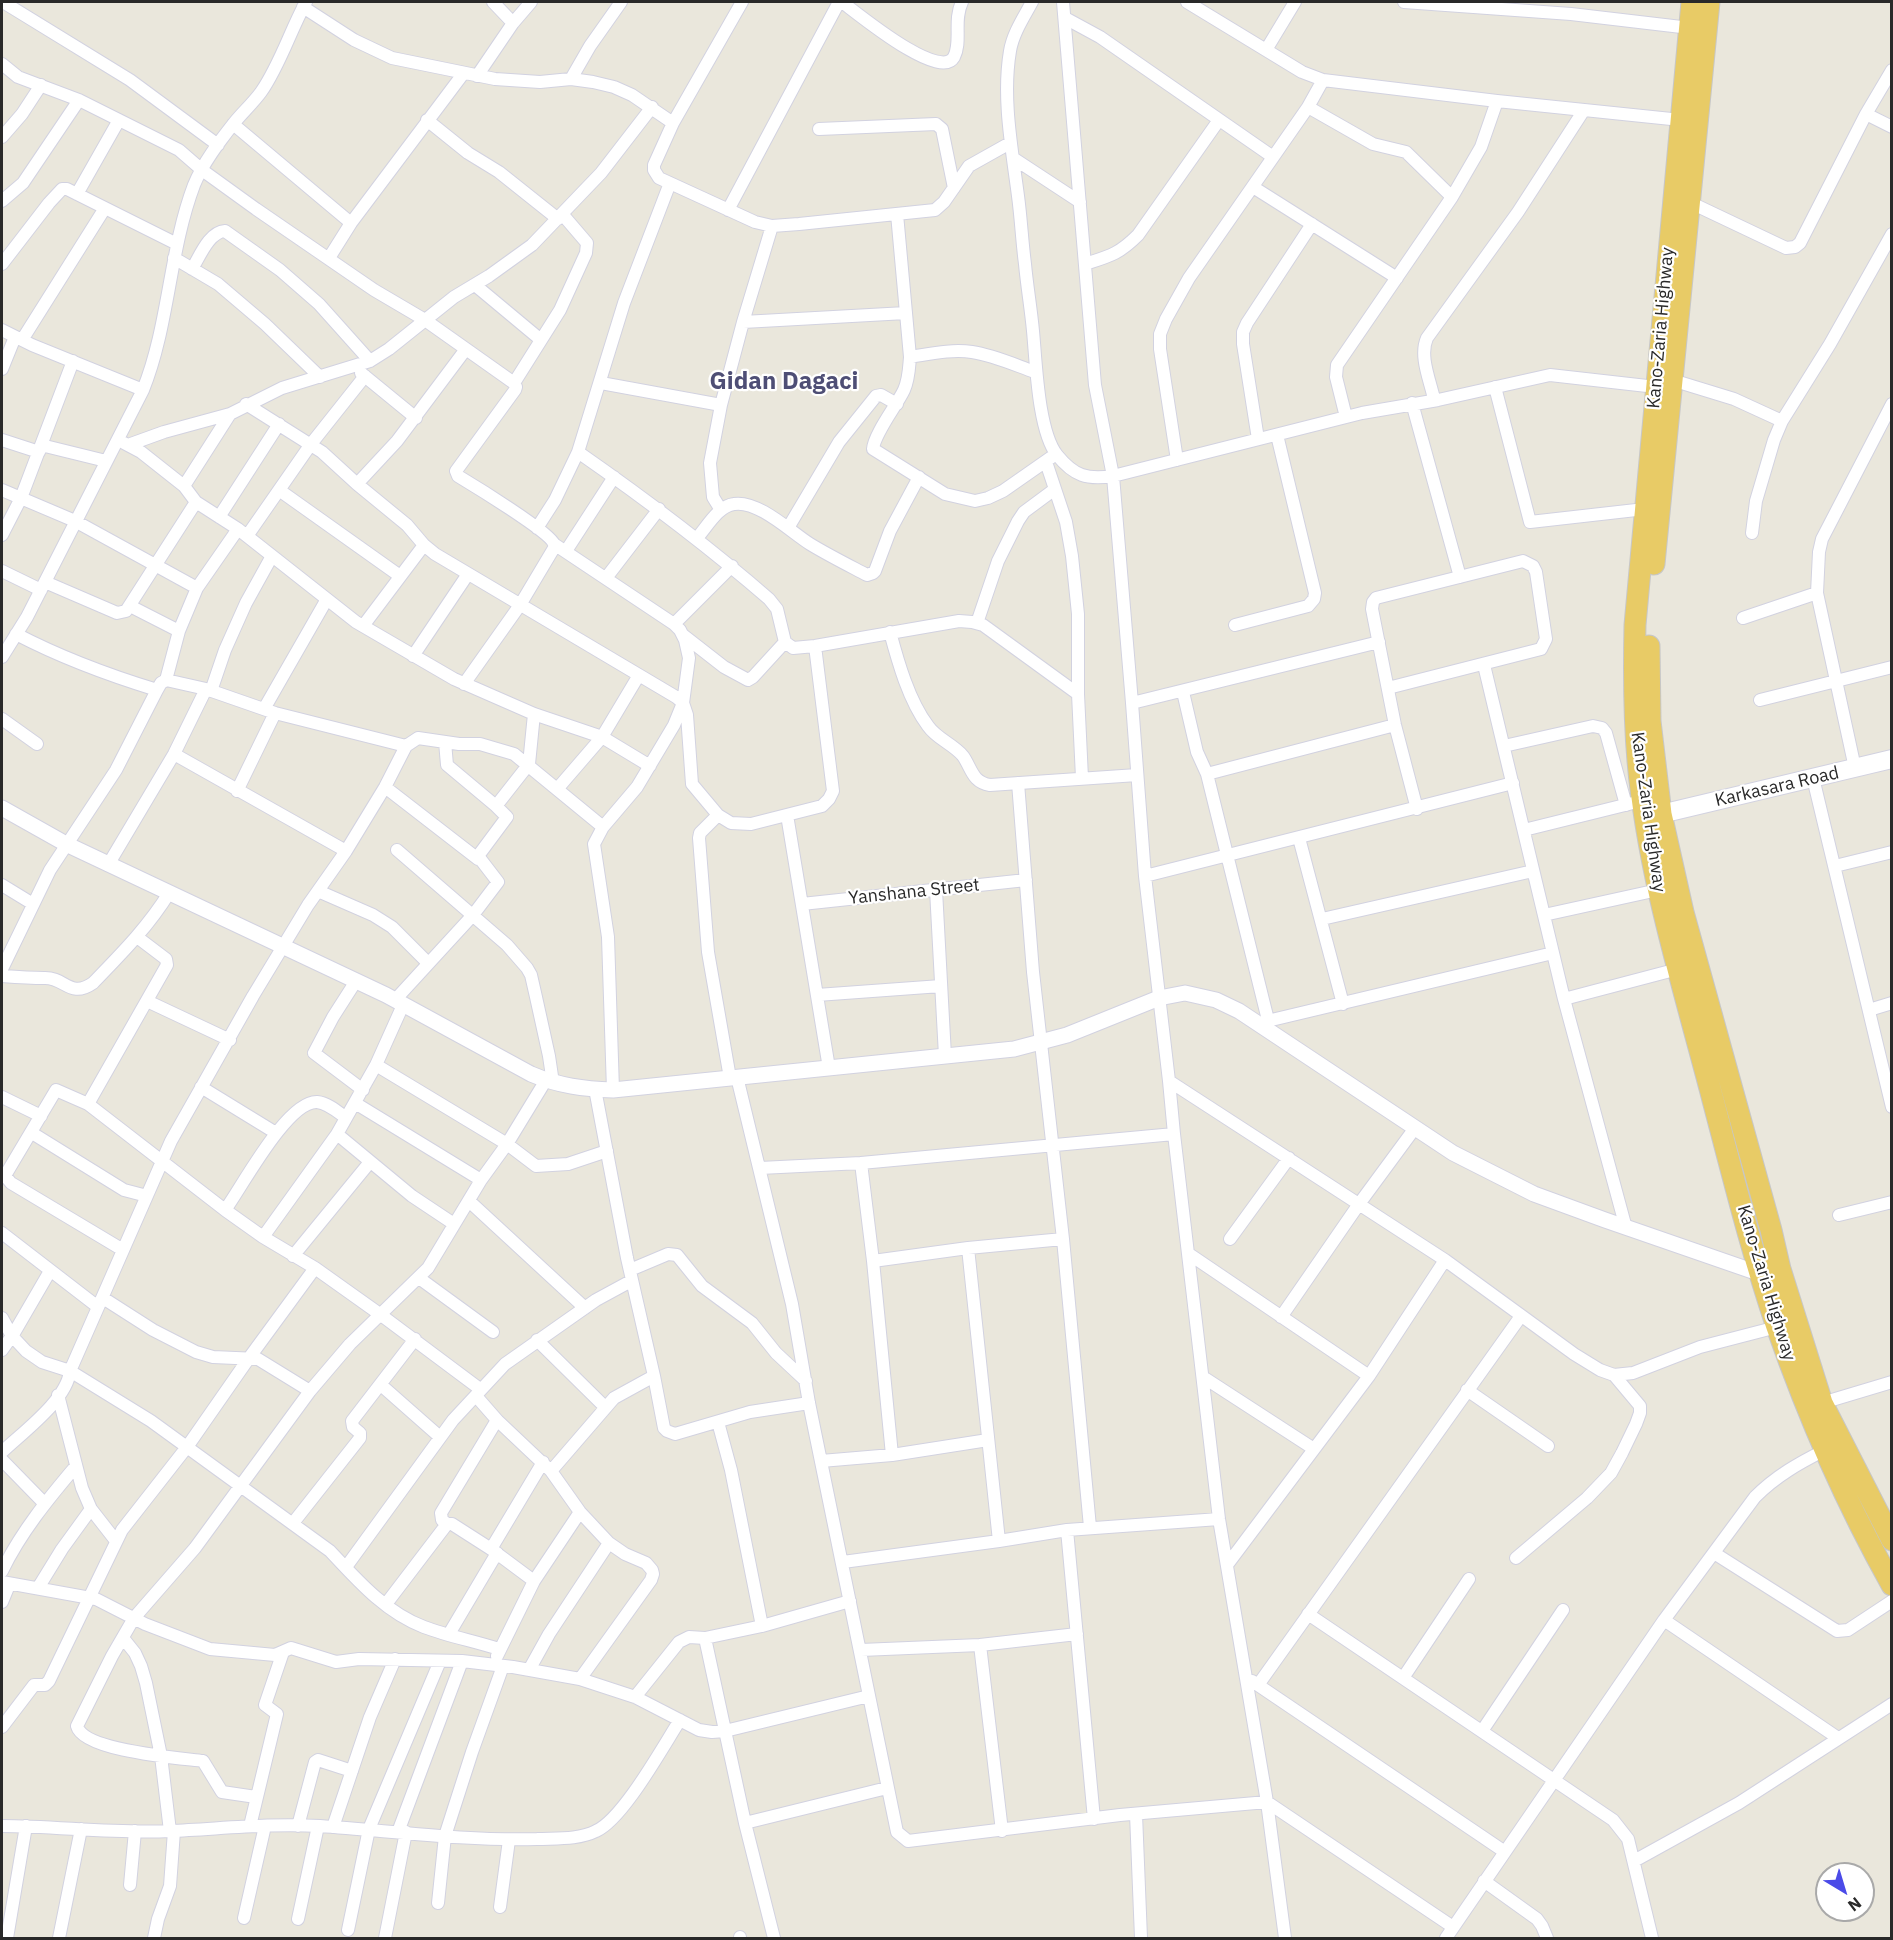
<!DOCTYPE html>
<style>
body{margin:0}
#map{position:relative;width:1893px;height:1940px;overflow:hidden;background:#eae7dc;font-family:"IBM Plex Sans",sans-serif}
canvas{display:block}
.frame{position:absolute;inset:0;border:3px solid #292929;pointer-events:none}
.north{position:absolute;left:1815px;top:1862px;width:60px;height:60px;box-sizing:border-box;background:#fff;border:2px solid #a9a9a9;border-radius:50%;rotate:142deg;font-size:16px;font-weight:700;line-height:24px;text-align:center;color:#292929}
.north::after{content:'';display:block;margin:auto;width:21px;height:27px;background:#4b4be8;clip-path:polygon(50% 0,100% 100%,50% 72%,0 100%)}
</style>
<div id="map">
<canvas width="1893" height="1940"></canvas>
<div class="frame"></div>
<div class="north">N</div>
</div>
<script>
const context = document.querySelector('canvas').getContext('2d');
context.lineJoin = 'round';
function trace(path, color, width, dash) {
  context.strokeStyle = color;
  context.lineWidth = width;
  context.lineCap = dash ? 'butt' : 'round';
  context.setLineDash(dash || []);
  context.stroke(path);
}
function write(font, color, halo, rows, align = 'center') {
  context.font = font + ' "IBM Plex Sans",sans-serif';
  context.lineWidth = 4.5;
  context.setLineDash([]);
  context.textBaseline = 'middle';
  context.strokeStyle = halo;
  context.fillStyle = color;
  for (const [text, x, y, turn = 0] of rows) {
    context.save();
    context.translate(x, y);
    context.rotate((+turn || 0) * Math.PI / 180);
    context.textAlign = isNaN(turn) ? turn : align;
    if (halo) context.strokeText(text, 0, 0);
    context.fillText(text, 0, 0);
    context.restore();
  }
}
const minor = new Path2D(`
 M3 2 130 80 218 145
 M493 2 513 23
 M742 2 673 123 654 165V170L659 178 755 222 772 226 799 224 935 210 944 202 969 166 1010 143
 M842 2C857 13 940 82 954 57 962 42 953 20 962 2
 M1032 2C1024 17 1013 33 1010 51 1002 98 1012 149 1018 196 1021 218 1022 241 1025 264 1027 286 1031 309 1033 331 1036 362 1038 431 1057 455 1074 476 1087 480 1113 476L1362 413 1438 400 1550 375 1656 387
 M1063 2 1095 385 1113 476 1132 703 1145 876 1169 1081 1174 1134 1219 1519 1267 1802 1285 1938
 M1187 2 1302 72 1323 80 1497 101 1681 120
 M1404 2 1571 14 1690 28
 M303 7 354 40 392 58 495 79 540 82 571 79 593 82 614 87 632 95 673 123
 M1065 18 1100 37 1273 157
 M1266 50 1295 2
 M2 64 18 77 79 100 179 150 202 170 256 209 374 290 425 320 514 383
 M477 76 513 23 531 2
 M571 79 590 46 621 2
 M1308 107 1373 144 1406 152 1452 197
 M1866 114 1892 127
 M427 120 468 153 499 172 558 219
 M233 124 351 223
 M819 129 936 124 942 129 954 188
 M2 137 22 114 41 85
 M1013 158 1080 202
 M1253 187 1397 278
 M77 194 119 120
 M2 201 23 183 79 100
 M1689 202 1786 248 1795 247 1800 243 1866 114 1892 70
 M728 210 839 2
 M897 214 910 357C909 368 909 379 904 390 897 405 874 434 873 449L945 494 975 501 988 498 1003 491 1056 454
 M174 258 218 284 265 324 320 377
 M329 258 351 223 463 74
 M2 264 49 203 62 189H67L177 244
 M1085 264C1110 256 1119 254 1138 235L1219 120
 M192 269C200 256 209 232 225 231L280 270 319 304 370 361
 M475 285 541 340
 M743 322 906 313
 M2 330 32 345 143 390
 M22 340 105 208
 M910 357C930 354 951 349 972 352 993 355 1015 365 1035 372
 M2 369 15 337
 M361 373 416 418
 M1672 380 1734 399 1782 421
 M601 383 721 405
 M1495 387 1530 522 1645 509
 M1434 399C1430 380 1419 356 1427 338L1518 212 1584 110
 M1412 403 1460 577
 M246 404 322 452 357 484 407 525 424 545 435 554 676 697 683 703 687 715 692 784 718 815 731 823 751 824 822 806 829 799 833 791 815 646
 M1346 417 1336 377 1337 365 1452 197 1481 147 1497 101
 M1258 439 1243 344V332L1247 323 1312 224
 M2 440 39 452
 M124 443 141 452 184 486 196 502 238 529 356 622 454 679 534 714 602 737 650 766
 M41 445 106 461
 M128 445 164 432 230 414 282 388 370 361 389 349 454 297 489 276 532 245 601 173 652 107
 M578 452C644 498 708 546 769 599L777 609 785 642 793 648 815 646 959 621 972 622 983 625 1078 694
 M1177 460 1160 349V334L1166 319 1189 278 1308 107 1323 80
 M1046 462 1066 522 1072 556 1078 614V694L1082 778
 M357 484 397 441 466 349
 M184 486 230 414
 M2 490 75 521 197 588
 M279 490 400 576
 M721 510 713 497 710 463 721 405 743 322 772 226
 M219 517 279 424
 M537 528 555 500 578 452 624 303 670 183
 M788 528 839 442 876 396 881 395 897 404
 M1752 533 1756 501 1774 440 1782 421 1830 344 1892 234
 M2 535 21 498 73 361
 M247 536 311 444 365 376
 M697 538C707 527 718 506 734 504 758 500 791 532 810 544 828 555 848 565 867 575L873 573 875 571 890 531 919 477
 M554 544 674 624 680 630 685 640 689 658 683 703 674 725 637 787 603 827 594 844 608 937 613 1090
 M566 551 614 477
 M2 571 41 590
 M606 578 659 509
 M45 582 117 613 126 611 196 502
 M130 606 179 631
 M1743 618 1817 593
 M977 623 998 561 1018 521 1024 512 1055 489
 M674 624 732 566
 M1235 625 1308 606 1314 599 1315 593 1277 435
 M363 626 424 545
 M890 632C898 662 909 701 928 726 937 739 953 744 963 756 972 769 972 782 990 785L1137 775
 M16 634C62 658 108 675 157 690L161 683 166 680 206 689 275 713 406 746
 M683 635 724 667 748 680 753 677 785 642
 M413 656 468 574
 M2 657 27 617 143 390C169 326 169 251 194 185 203 163 219 142 234 123 242 113 253 103 261 92 280 65 290 31 306 2
 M1484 665 1564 999 1626 1228
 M166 680 179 631 197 588 238 529
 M464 684 520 605 554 548C554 547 555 545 554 544 550 532 473 485 458 476L456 471 515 390 516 387 514 383 560 310 586 253 587 243 563 215
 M1388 688 1541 649 1546 639 1536 572 1533 566 1523 561 1376 598 1373 602 1372 609 1395 725 1417 809
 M211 691 225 650 246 603 272 556
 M1183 692 1197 752 1207 774 1268 1020
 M1760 700 1892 667
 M1132 703 1379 642
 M264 709 327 599
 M2 719 37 744
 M1504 746 1593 726 1602 728 1606 733 1626 805
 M174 754 346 851
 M1855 768 1817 593 1819 552 1822 539 1892 404
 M1207 774 1395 725
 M1813 778 1892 1107
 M1018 783 1033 972 1063 1239 1090 1527
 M385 787 478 859
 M558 788 602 737 639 675
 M237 791 275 713
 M496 806 529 764 534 714
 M718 815 700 833 699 838 708 952 730 1078
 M787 815 829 1068
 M1524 830 1633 803
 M1299 838 1343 1004
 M397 850 507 945 527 968 531 975 536 997 549 1056 553 1083
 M108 865 174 754 206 689
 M1835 866 1892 852
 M1145 876 1513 783
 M2 885 33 904
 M936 890 945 1056
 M318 891 373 915 392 927 428 963
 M802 904 1026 880
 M1544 915 1658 890
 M1322 919 1533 871
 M2 969 50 870 116 770 157 690
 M2 976C16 977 30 978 44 978 65 977 70 999 93 983 121 954 148 927 169 893
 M356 981 333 1017 314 1053 363 1090
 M817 995 941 986
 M1564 999 1678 969
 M395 1000 473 915 498 882 478 856 507 817 496 806 447 765 445 742
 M147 1001 230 1040
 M1869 1010 1892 1003
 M1263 1022 1553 953
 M376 1065 507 1144 536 1166 568 1164 607 1151
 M737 1077 792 1304 809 1403 897 1832 908 1841 1120 1815 1267 1802 1453 1927
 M1169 1081 1445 1260 1574 1354 1600 1370 1614 1375 1633 1373 1700 1347 1777 1327
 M201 1087 276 1133
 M595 1089 627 1258 654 1376 664 1428 667 1431 675 1434 750 1412 809 1403
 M2 1097 41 1116
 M355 1103 481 1180
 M88 1104 167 965 166 959 137 937
 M32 1133 124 1190 147 1196
 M337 1134 412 1196 454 1224
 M861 1163 873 1261 892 1455
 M760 1168 861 1163 1174 1134
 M469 1201 585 1308
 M225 1210C242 1187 287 1101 317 1102 328 1103 338 1112 346 1118
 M1839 1215 1892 1202
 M2 1233 98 1307
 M263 1237 337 1134 376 1065 403 1005
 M1230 1239 1289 1158
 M968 1248 999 1541
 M123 1250 11 1183 6 1177V1174L56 1090 88 1104 225 1210 263 1237 315 1268 381 1315 480 1389
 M1189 1254 1369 1376
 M293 1256 370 1162
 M873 1261 968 1248 1063 1239
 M630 1270 668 1254 677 1255 702 1286 752 1323 776 1353 806 1381
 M419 1278 493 1332
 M103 1298 153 1330 196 1352 213 1357 258 1359 310 1391
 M1281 1317 1359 1204 1415 1128
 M2 1318 12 1336 26 1351 42 1362 70 1371 151 1421 330 1551C357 1580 386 1613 424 1627 448 1636 474 1641 499 1649
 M537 1340 605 1407
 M2 1350 14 1333 50 1271
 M1203 1377 1314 1449
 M381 1385 440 1437
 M1467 1390 1548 1446
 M58 1395 82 1488 91 1509 116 1541
 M476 1396 497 1420 551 1471 580 1512 609 1543 625 1554 646 1563 652 1570 653 1574 651 1580 580 1679
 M1822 1403 1892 1382
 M718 1422 731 1470 762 1626
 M2 1452C23 1432 67 1400 70 1371L171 1141 253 996 308 905 346 851 385 787 406 746 418 738 459 744H480L514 754 603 827
 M2 1460 45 1504
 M821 1461 892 1455 988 1440
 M551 1471 614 1398 654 1376
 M293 1523 360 1438V1433L353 1427 352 1421 415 1339
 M447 1524 442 1520 441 1513 497 1420
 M1067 1530 1094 1819
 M491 1549 543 1462
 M1714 1553 1837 1631 1848 1630 1892 1601
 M1516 1558 1587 1498 1611 1473 1622 1453 1636 1424 1640 1413V1406L1614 1375
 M843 1562 999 1541 1067 1530 1219 1519
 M1227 1565 1369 1376 1445 1260
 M346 1567 453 1420 505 1364 596 1300 631 1281
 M2 1571C21 1532 48 1499 76 1466
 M2 1582 96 1599 145 1624 210 1649 275 1655 291 1648 336 1662 359 1659 462 1661 513 1667 580 1679 635 1697 699 1730 712 1732 725 1731 869 1696
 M38 1588 62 1549 91 1509
 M2 1602 9 1585
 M386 1604 447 1524H452L491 1549 534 1581
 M1308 1614 1613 1820 1628 1839 1652 1938
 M1664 1620 1838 1738
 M449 1634 497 1553
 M123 1638 135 1653 141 1666 146 1683 161 1756 170 1831
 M705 1638 745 1823 774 1938
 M980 1645 1002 1831
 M861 1650 980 1645 1077 1634
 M497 1656 534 1581 580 1512
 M529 1670 549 1634 609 1543
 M1403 1678 1469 1579
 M1252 1681 1505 1852
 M1258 1685 1521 1316
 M635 1697 679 1642 689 1637 705 1638 762 1626 850 1601
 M2 1727 34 1685H45L49 1681 122 1530 187 1447 249 1358 315 1268
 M1482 1731 1563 1610
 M256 1797 222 1792 203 1761C180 1758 83 1751 77 1726L112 1656 134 1618 195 1548 310 1391 350 1344 428 1268 481 1180 507 1144 546 1080
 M1136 1814 1141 1938
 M745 1823 887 1788
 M2 1826C57 1826 114 1834 170 1831 219 1829 270 1823 320 1826 392 1831 464 1841 537 1839 556 1838 578 1840 596 1831 623 1819 662 1748 680 1720
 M250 1826 277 1714 265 1705 283 1652
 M298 1826 315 1762 318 1760 352 1771
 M333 1827 370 1717 395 1659
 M398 1832 462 1661
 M1634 1861 1739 1803 1892 1704
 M1484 1881 1537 1919 1542 1926 1547 1938
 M130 1885 135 1831
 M438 1903 445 1836 472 1752 503 1666
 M500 1907 509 1840
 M244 1918 265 1826
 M298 1919 318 1826
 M348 1930 369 1829 440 1661
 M7 1938 26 1826
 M59 1938 81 1829
 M154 1938 158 1919 170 1886 174 1831
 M385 1938 406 1832
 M740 1938V1937
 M1446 1938 1664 1620 1755 1497C1776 1476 1799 1463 1825 1450`);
const tertiary = new Path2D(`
 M2 808 66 844 386 995 531 1074C559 1086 584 1089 613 1090L1014 1049 1067 1035 1159 998 1185 993 1216 1000 1239 1011 1453 1153 1534 1194 1605 1220 1761 1274 1765 1272`);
const secondary = new Path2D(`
 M1661 814 1892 759`);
const trunk = new Path2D(`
 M1692 2 1635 625C1634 670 1634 715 1638 761 1648 876 1684 988 1713 1100 1733 1176 1752 1253 1777 1327 1808 1416 1846 1503 1892 1585
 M1654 564 1709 2
 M1649 646 1650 721 1661 814 1683 912 1771 1230 1780 1269 1822 1403 1892 1540`);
trace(minor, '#d2d2e0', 14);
trace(tertiary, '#d2d2e0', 17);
trace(secondary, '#d2d2e0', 20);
trace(trunk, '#c7c7c7', 23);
trace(minor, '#fff', 12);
trace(tertiary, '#fff', 15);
trace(secondary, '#fff', 18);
trace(trunk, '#e8cb66', 21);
write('18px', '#292929', '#fff', [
 ["Kano-Zaria Highway",1661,328,-85],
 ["Karkasara Road",1777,787,-13],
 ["Kano-Zaria Highway",1648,812,82],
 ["Yanshana Street",914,892,-6],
 ["Kano-Zaria Highway",1766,1283,73]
]);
write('bold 24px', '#4e4e75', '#fff', [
 ["Gidan Dagaci",784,382]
]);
</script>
